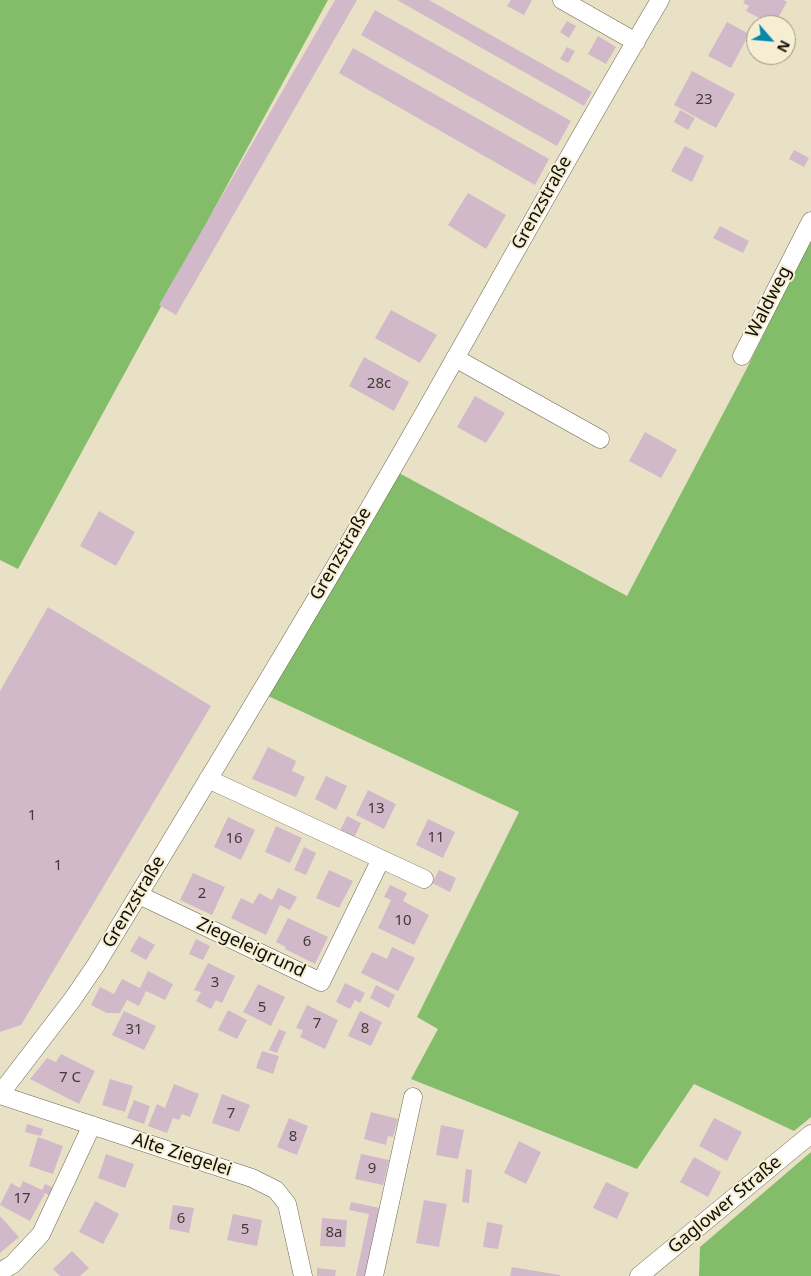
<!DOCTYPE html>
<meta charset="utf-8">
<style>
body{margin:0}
#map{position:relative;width:811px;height:1276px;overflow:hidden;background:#e8e1c6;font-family:"Noto Sans",sans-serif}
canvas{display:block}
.north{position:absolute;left:746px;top:15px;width:50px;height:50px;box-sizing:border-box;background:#f5eed3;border:1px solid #9a9581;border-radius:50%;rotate:117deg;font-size:14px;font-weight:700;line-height:20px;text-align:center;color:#110f06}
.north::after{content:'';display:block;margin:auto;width:18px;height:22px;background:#0889ab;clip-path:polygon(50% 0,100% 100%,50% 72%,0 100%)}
</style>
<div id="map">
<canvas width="811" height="1276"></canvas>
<div class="north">N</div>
</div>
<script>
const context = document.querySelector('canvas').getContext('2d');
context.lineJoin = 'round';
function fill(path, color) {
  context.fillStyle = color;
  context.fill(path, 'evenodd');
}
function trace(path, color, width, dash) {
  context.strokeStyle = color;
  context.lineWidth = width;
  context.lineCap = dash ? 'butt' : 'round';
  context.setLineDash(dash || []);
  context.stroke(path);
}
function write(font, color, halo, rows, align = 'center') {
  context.font = font + ' "Noto Sans",sans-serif';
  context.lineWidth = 4;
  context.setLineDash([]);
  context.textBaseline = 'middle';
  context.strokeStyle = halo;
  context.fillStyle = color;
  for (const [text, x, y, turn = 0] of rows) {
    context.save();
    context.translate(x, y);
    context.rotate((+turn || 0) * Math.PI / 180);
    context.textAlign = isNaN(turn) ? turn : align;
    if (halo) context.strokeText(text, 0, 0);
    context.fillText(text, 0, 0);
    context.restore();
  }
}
fill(new Path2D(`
 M0 0H328L18 569 0 560Z
 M811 239V1117L794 1131 694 1084 637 1169 411 1079 438 1029 417 1017 519 812 266 695 399 473 627 596 745 372Z
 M811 1152V1276H699L700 1247Z`), '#84bd6a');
fill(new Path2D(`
 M335 0H357L176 315 159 305Z
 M397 0H429L592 92 584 106Z
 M511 0H532L524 15 507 6Z
 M745 0H783L787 2 774 25H772L746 11 749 6 743 3Z
 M375 10 571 121 557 146 361 35Z
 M567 21 576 26 569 38 560 32Z
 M727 22 749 34 731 68 708 56Z
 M598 36 616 47 606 64 588 54Z
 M567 47 575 51 568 63 560 59Z
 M353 48 549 159 535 185 339 73Z
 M692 71 735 94 716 128 674 105Z
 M680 110 695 118 688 130 674 122Z
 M685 146 704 156 692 182 671 171Z
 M794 150 809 158 804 167 789 159Z
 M468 193 506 215 486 249 448 225Z
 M720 226 749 241 743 253 713 238Z
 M391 310 437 335 420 363 375 338Z
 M364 357 409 382 394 411 349 386Z
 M475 396 505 413 486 443 457 427Z
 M645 432 677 450 661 478 629 461Z
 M99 511 135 532 116 566 80 546Z
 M48 607 211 706 21 1025 0 1032V691Z
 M268 747 296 761 292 771 305 777 296 797 252 779Z
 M326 776 347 786 336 810 315 799Z
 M368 790 396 804 384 829 356 815Z
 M347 816 361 823 354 838 340 831Z
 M228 817 255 830 241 860 214 847Z
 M428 819 455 832 443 858 416 845Z
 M276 826 302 838 290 863 265 852Z
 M304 847 316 853 306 875 294 870Z
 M329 870 353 881 339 908 316 898Z
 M439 870 456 878 450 892 432 883Z
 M193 873 225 887 212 915 180 900Z
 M390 885 407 893 403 901 429 915 414 945 378 928 391 900 384 897Z
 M278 888 297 897 290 910 280 905 266 935 231 918 241 898 253 904 259 893 272 900Z
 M288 918 328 937 315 964 285 949 286 947 276 942Z
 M139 936 155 945 146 960 130 951Z
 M196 939 210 946 203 960 189 954Z
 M392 947 415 958 398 991 361 973 372 952 387 959Z
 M208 963 235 976 222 1003 216 1000 211 1009 196 1001 201 992 194 990Z
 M148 971 173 984 165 1000 146 991 139 1006 127 1000 120 1013H107L91 1005 100 987 114 994 122 979 140 988Z
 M345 983 365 993 360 1003 355 1000 350 1009 336 1002Z
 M258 984 285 997 271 1026 243 1012Z
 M376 985 395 995 389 1008 370 998Z
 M307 1005 338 1020 325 1049 300 1037 303 1030 296 1028Z
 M228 1010 247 1020 237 1039 218 1030Z
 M124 1011 156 1026 144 1050 112 1035Z
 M360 1011 382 1022 371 1046 348 1036Z
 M279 1029 286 1032 277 1053 269 1050Z
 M262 1051 279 1056 273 1074 256 1068Z
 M61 1054 95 1071 79 1104 30 1079 47 1058 56 1062Z
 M110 1079 133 1086 125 1112 102 1105Z
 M174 1084 199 1094 190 1117 182 1114 179 1120 173 1118 167 1133 148 1126 157 1104 165 1108Z
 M222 1094 250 1105 239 1132 212 1123Z
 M134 1100 150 1106 144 1124 127 1118Z
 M371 1112 398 1119 393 1137 388 1136 386 1145 364 1139Z
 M289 1118 308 1126 297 1155 277 1147Z
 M714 1118 742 1132 727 1161 699 1146Z
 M27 1124 43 1129 41 1136 25 1132Z
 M441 1125 464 1130 458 1159 436 1155Z
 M38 1137 63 1146 53 1174 29 1166Z
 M519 1141 541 1152 526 1184 504 1173Z
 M106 1154 134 1164 125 1188 98 1178Z
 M361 1154 389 1160 383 1185 355 1179Z
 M694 1157 721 1172 708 1197 680 1182Z
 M466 1169 472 1170 469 1203 462 1202Z
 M23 1181 42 1190 45 1184 59 1190 55 1198 45 1193 30 1221 0 1205 11 1183 20 1188Z
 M606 1182 629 1193 617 1219 593 1208Z
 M424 1200 447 1204 439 1247 416 1243Z
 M95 1201 119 1214 103 1244 79 1232Z
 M351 1202 385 1209 370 1276H356L369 1214 349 1210Z
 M173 1205 194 1208 189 1233 169 1229Z
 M233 1214 262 1220 257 1246 227 1240Z
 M0 1216 19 1237 0 1253Z
 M322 1218 347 1220 345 1247 320 1246Z
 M487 1222 503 1225 498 1249 483 1247Z
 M72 1251 89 1268 80 1276H60L53 1269Z
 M512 1267 560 1275V1276H510Z
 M317 1268 336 1270 335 1276H317Z`), '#d2b9ca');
const minor = new Path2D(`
 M562 0 636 42
 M742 356 811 221
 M455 358 600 439
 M381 859 424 879
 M139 895 321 982 381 859 208 779
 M0 1095 252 1178 276 1190 287 1204 303 1276
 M3 1096 7 1085 72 1000 96 965C205 785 314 606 418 424 498 283 577 140 660 0
 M0 1272 13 1264 41 1234 92 1125
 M374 1276 413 1097
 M639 1276 811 1134`);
trace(minor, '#6c664e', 19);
trace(minor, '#fff', 18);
write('15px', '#413a37', null, [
 ["23",704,100],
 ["28c",379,384],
 ["13",376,809],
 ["1",32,816],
 ["11",436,838],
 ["16",234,839],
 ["1",58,866],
 ["2",202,894],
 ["10",403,921],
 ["6",307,942],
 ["3",215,983],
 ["5",262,1008],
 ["7",317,1024],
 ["8",365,1029],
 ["31",134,1030],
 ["7 C",70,1078],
 ["7",231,1114],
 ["8",293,1137],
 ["9",372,1169],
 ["17",22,1199],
 ["6",181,1219],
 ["5",245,1230],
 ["8a",334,1233]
]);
write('18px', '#110f06', '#f5eed3', [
 ["Grenzstraße",542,203,-61],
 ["Waldweg",769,302,-63],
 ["Grenzstraße",341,554,-60],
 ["Grenzstraße",134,902,-59],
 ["Ziegeleigrund",251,948,25],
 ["Alte Ziegelei",182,1155,18],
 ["Gaglower Straße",725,1205,-40]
]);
</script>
